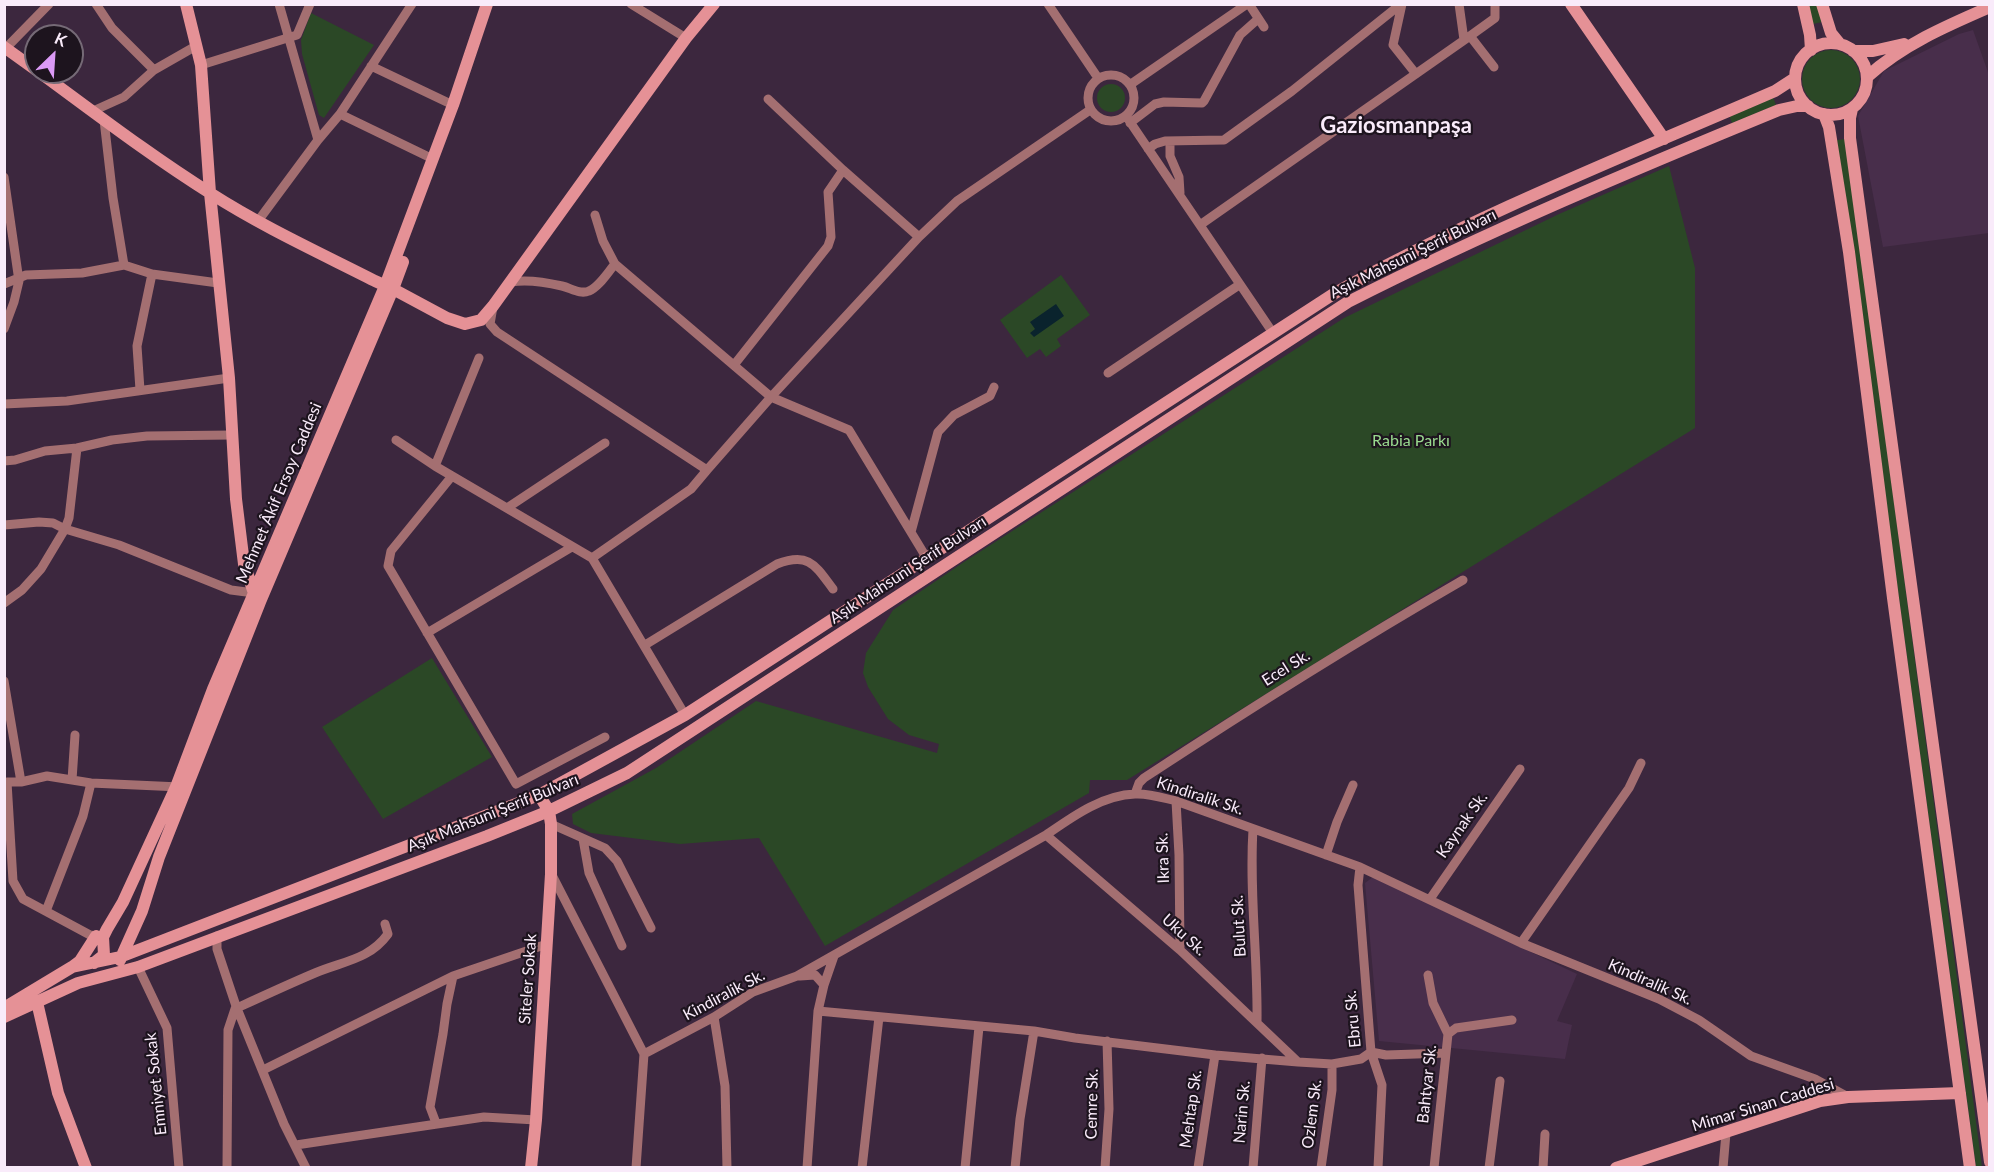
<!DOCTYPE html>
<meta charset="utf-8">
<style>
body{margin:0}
#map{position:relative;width:1994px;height:1172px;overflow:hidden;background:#3c273e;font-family:Lato,sans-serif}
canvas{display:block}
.frame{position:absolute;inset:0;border:6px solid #f9ebfa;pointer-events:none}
.north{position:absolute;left:24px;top:24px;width:60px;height:60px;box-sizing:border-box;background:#1d141e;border:2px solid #756a76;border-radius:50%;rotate:25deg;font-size:16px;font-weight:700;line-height:24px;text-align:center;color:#f9ebfa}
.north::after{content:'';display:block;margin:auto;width:21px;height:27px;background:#db9af6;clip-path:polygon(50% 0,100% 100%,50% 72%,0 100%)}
</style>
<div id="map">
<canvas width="1994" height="1172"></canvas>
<div class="frame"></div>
<div class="north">K</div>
</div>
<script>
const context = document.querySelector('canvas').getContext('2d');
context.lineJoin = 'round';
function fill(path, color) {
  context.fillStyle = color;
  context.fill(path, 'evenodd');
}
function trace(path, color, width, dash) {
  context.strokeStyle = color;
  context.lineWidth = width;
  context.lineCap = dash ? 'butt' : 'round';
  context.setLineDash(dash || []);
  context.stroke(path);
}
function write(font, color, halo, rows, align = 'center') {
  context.font = font + ' Lato,sans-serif';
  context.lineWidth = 4.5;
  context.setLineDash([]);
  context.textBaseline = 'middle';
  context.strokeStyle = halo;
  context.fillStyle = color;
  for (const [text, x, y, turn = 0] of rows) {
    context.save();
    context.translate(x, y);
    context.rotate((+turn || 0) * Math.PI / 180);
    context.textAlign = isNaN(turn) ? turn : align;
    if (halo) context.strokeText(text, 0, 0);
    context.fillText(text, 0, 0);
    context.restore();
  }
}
fill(new Path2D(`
 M1973 30 1989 75V233L1883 247 1858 116 1884 71 1959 34Z
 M1373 877 1577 974 1557 1021 1572 1025 1565 1059 1379 1041 1365 883Z`), '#482e4b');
fill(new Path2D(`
 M1808 5H1817L1822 22 1813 24Z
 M311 13 374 45 324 118 319 115 302 54 301 40Z
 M1802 79a29 29 0 1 1 58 0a29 29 0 1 1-58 0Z
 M1097 98a14 14 0 1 1 28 0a14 14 0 1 1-28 0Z
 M1773 97 1776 105 1732 123 1729 115Z
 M1846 139 1982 1167H1976L1837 140Z
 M1669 166 1695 268V428L1127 780H1090L1089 793 825 946 759 838 680 844 591 833 573 824 572 814 656 768 756 701 937 753 939 744 909 735 888 719 868 687 863 673 866 653 893 610 964 562 1344 318 1559 214Z
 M1061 275 1090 315 1057 339 1061 346 1046 357 1040 349 1027 358 1000 320Z
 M432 658 492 757 383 819 322 727Z`), '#2b4826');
fill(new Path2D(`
 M1056 304 1064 316 1034 337 1030 333 1035 329 1030 322Z`), '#0a232d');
trace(new Path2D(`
 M96 4 112 28 154 70
 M279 4 318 140
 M631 4 686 38
 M1048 4 1098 78
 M1249 4 1264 27
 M1402 4 1393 45 1416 74
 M1459 4 1464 40
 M1470 36 1494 67
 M4 52 6 48 49 4
 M201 65 297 35 310 4
 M371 66 453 105
 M1088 98a23 23 0 1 1 46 0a23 23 0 1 1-46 0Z
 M1131 84 1247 4
 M768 99 843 170 919 237
 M93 111 124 97 154 70 196 46
 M340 114 433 159
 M1126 116 1273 333
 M104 120 113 198 124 265 152 274 218 283
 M1130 123 1155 104 1164 102 1202 103 1204 101 1240 35 1258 19
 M1170 141V156L1179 177 1180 193
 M1148 149 1155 144 1165 141 1224 140 1292 91 1401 4
 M4 177 19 281 14 302 4 329
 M258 221 318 140 340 114 412 4
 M1200 225 1470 36 1495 18V4
 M615 264 771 397 849 430 926 557
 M511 282C528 279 545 282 562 286 571 288 580 295 589 291 599 287 608 272 615 264L603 241 595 215
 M4 284 26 275 82 273 124 265
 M493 307 490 324 497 332 707 470 691 489 592 558
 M479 358 435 466 592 558 685 715
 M734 365 828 246 831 237 828 192 843 170
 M1108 373 1239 285
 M140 390 137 346 152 274
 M4 404 67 401 229 378
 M396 440 435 466
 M4 461 15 460 45 451 77 448 112 440 147 436 232 435
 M707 470 771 397 919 237 957 201 1090 110
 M452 476 391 551 388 566 516 784 605 737
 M507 508 605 443
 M4 525 39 522 53 523 65 529 119 545 231 590 254 593
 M911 532 938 432 954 415 990 396 994 387
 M4 603 22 590 41 569 65 529 69 518 77 448
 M427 633 572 547
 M645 645 777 564C809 552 815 565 833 589
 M4 681 21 782H7L13 881 23 899 90 935 101 937
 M72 780 75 735
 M21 782 47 776 91 783 180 787
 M1135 794 1139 783 1144 778C1249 709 1354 643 1463 580
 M1176 801 1179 855 1180 950
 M551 824 605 848 617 861 651 928
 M1253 829C1249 893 1258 957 1257 1022
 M1046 835 1180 950 1298 1062
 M583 839 589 873 622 946
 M1326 855 1337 822 1353 785
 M1360 867 1358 885 1371 1052 1382 1085 1378 1168
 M552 875 644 1054 714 1017 753 992 797 976 1046 835C1072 817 1102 795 1135 794 1149 793 1163 798 1176 801L1360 867 1521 943 1659 999 1699 1020 1751 1056 1815 1079 1848 1097
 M1430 899 1520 769
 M46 911 83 816 91 783
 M217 936V949L236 1006 284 1124 306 1168
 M1521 943 1629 788 1641 763
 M138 967 167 1028 179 1168
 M1428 975 1433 1003 1448 1034
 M800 976 815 975 824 985
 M237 1008C263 996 289 984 315 973 343 961 369 960 388 934L385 924
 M818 1011 1034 1031 1075 1038 1215 1055 1298 1062 1332 1064 1361 1059 1371 1052 1386 1055 1446 1053
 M714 1017 725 1086 727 1168
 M263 1070 453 976 547 944
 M436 1123 430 1107 443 1034 447 1004 453 976
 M296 1145 484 1117 536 1120
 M227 1168 228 1030 236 1006
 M636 1168 644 1054
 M807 1168 818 1011 824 985 834 956
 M862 1168 879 1017
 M965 1168 979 1027
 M1015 1168 1020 1119 1034 1031
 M1105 1168 1109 1109 1107 1041
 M1198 1168 1215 1055
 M1253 1168 1262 1058
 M1321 1168 1332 1090V1064
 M1434 1168 1448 1034 1456 1028 1512 1020
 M1489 1168 1500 1081
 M1543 1168 1545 1134
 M1723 1168 1726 1133`), '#a46f71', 9);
trace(new Path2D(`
 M186 4 201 65 210 193 229 378 236 499 244 564 254 593
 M1571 4 1664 139
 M1803 4 1810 35 1811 50
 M1822 4 1831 33 1840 44
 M1795 79a36 36 0 1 1 72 0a36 36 0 1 1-72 0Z
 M4 47 36 70
 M1853 51H1873L1904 44
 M39 72C95 113 151 156 210 193 263 227 320 253 375 281L393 289 447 318 465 324 481 320 493 306 686 38 714 4
 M1867 77C1902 45 1946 26 1990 7
 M1852 109 1850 118V138L1990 1162
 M1824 114 1829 127 1849 252 1893 598 1970 1168
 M120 960 142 911 159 857 260 602 393 289 403 262
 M94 963 104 955 103 937 107 929 123 902 176 787 213 689 385 286 453 105 487 4
 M72 967 80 961 96 936
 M37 1002 58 1093 86 1168
 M4 1008 72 967 120 957 539 795 685 715 1335 293C1476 215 1627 155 1775 91L1795 78
 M4 1017 78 983 138 967 487 836 549 811 627 773 1348 302C1488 231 1633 170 1779 110L1797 106H1808
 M531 1168 536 1120 551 874V824L549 811 539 795
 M1616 1168 1820 1101 1848 1097 1960 1093`), '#e59196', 12);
write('16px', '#f9ebfa', '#1d141e', [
 ["Aşık Mahsuni Şerif Bulvarı",1413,254,-26],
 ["Mehmet Âkif Ersoy Caddesi",279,493,-67],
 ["Aşık Mahsuni Şerif Bulvarı",908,570,-33],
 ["Ecel Sk.",1286,668,-32],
 ["Kindiralik Sk.",1200,796,18],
 ["Aşık Mahsuni Şerif Bulvarı",493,813,-22],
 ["Kaynak Sk.",1462,825,-55],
 ["Ikra Sk.",1163,858,-92],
 ["Bulut Sk.",1239,926,-93],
 ["Uku Sk.",1184,935,42],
 ["Siteler Sokak",528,979,-86],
 ["Kindiralik Sk.",1650,982,24],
 ["Kindiralik Sk.",724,995,-28],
 ["Ebru Sk.",1353,1019,-95],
 ["Emniyet Sokak",156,1084,-96],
 ["Bahtyar Sk.",1427,1084,-84],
 ["Cemre Sk.",1092,1104,-89],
 ["Mimar Sinan Caddesi",1763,1105,-17],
 ["Mehtap Sk.",1191,1109,-82],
 ["Narin Sk.",1242,1112,-85],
 ["Ozlem Sk.",1312,1114,-83]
]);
write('16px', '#99d98f', '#1d141e', [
 ["Rabia Parkı",1411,441]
]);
write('bold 22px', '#f9ebfa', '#1d141e', [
 ["Gaziosmanpaşa",1396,126]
]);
</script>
